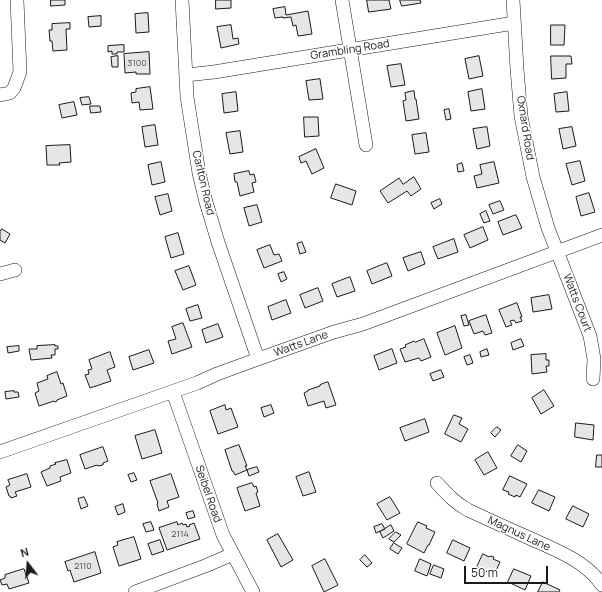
<!DOCTYPE html>
<style>
body{margin:0}
#map{position:relative;width:602px;height:592px;overflow:hidden;background:#fff;font-family:Manrope,sans-serif}
canvas{display:block}
.north{position:absolute;left:8px;top:544px;width:40px;height:40px;-webkit-text-stroke:3px #fff;paint-order:stroke;rotate:344deg;font-size:11px;font-weight:700;line-height:16px;text-align:center;color:#1a1a1a}
.north::after{content:'';display:block;margin:auto;width:14px;height:18px;background:#1a1a1a;clip-path:polygon(50% 0,100% 100%,50% 72%,0 100%)}
.scale{position:absolute;left:464px;top:566px;width:84px;height:18px;box-sizing:border-box;border:2px solid #1a1a1a;border-top:0;padding-left:5px;font-size:12px;line-height:14px;white-space:nowrap;color:#1a1a1a;-webkit-text-stroke:3px #fff;paint-order:stroke}
</style>
<div id="map">
<canvas width="602" height="592"></canvas>
<div class="north">N</div>
<div class="scale">50 m</div>
</div>
<script>
const context = document.querySelector('canvas').getContext('2d');
context.lineJoin = 'round';
function fill(path, color) {
  context.fillStyle = color;
  context.fill(path, 'evenodd');
}
function trace(path, color, width, dash) {
  context.strokeStyle = color;
  context.lineWidth = width;
  context.lineCap = dash ? 'butt' : 'round';
  context.setLineDash(dash || []);
  context.stroke(path);
}
function write(font, color, halo, rows, align = 'center') {
  context.font = font + ' Manrope,sans-serif';
  context.lineWidth = 3;
  context.setLineDash([]);
  context.textBaseline = 'middle';
  context.strokeStyle = halo;
  context.fillStyle = color;
  for (const [text, x, y, turn = 0] of rows) {
    context.save();
    context.translate(x, y);
    context.rotate((+turn || 0) * Math.PI / 180);
    context.textAlign = isNaN(turn) ? turn : align;
    if (halo) context.strokeText(text, 0, 0);
    context.fillText(text, 0, 0);
    context.restore();
  }
}
const building = new Path2D(`
 M51 0H65V5L51 6Z
 M216 0H231V8L216 9Z
 M367 0H389L391 9 369 12Z
 M400 0H420L421 3 402 6Z
 M285 7 286 15 308 11 312 34 298 36 296 25 293 26 291 17 283 18V17L275 18 273 9Z
 M148 13 149 32 136 33 135 14Z
 M101 16V26L89 27 88 17Z
 M70 23V29H66L67 50 53 51 52 41H50L49 30H52V24Z
 M231 25 233 39 238 38 239 44 221 48 217 27Z
 M551 25H565L564 45H551Z
 M124 45V52H117V54H112V51L108 52V46Z
 M149 52 150 74H136V72L125 73 124 54Z
 M118 56V67H112L111 57Z
 M479 56 483 76 469 79 465 59Z
 M551 56H571L572 64H566V78L552 79Z
 M401 64 405 85 391 87 387 66Z
 M320 79 323 99 309 100 306 81Z
 M150 87 153 109 140 110 139 102 132 103 131 93 136 92V89Z
 M482 89 485 109 471 111 468 92Z
 M414 91 415 99H416L419 119 406 121 403 101 406 100 405 93Z
 M236 92 238 111 224 113 222 94Z
 M567 92 569 111 556 112 554 94Z
 M89 97 91 104 82 105 80 98Z
 M74 102 77 115 62 118 59 105Z
 M90 106H100L101 112 91 113Z
 M449 109 451 119 446 120 444 110Z
 M304 117H318L319 136 305 137Z
 M155 125 158 145 145 147 142 127Z
 M487 127 490 146 477 149 473 129Z
 M572 127 576 146 563 149 559 129Z
 M240 131 243 152 230 154 226 133Z
 M426 133 429 152 415 154 412 135Z
 M70 145 71 162 59 163 60 165H47L46 146Z
 M316 149 324 168 312 174 306 161 301 163 299 157Z
 M580 161 585 181 572 185 566 164Z
 M161 162 165 182 152 185 148 165Z
 M494 162 499 183 477 188 474 176 482 174 480 165Z
 M462 163 464 171 458 172 457 165Z
 M249 171 250 175 254 174 256 182 252 183 254 192 240 196 237 182H235L234 174Z
 M414 177 421 189 411 196 407 191 388 203 380 191 399 178 403 184Z
 M336 184 356 191 352 205 331 198Z
 M589 193 595 212 581 216 576 197Z
 M168 194 172 211 160 215 155 197Z
 M440 199 442 204 434 209 431 203Z
 M500 201 504 210 493 214 489 205Z
 M257 205 262 222 249 226 244 208Z
 M486 211 490 221 484 223 480 214Z
 M516 215 522 228 503 235 498 222Z
 M483 227 488 240 470 248 464 235Z
 M2 229 10 234 5 243 0 240V232Z
 M178 233 184 254 171 258 165 237Z
 M454 239 458 252 438 259 433 247Z
 M302 242 306 252 300 254 297 244Z
 M270 245 274 255 279 254 282 261 264 268 257 250Z
 M421 252 425 264 408 271 403 258Z
 M387 263 392 276 372 284 367 271Z
 M189 266 196 285 183 290 175 271Z
 M284 272 287 279 281 282 278 274Z
 M350 277 355 291 337 297 332 284Z
 M318 288 323 301 305 308 300 295Z
 M549 295 552 309 533 312 531 298Z
 M286 300 291 313 272 320 268 307Z
 M517 303 522 317H520L522 321 516 323 514 320 510 321 512 325 506 327 499 310Z
 M198 305 202 318 190 321 186 309Z
 M466 315 469 325 464 326 461 316Z
 M486 315 492 333 485 335 483 331 474 334 469 321Z
 M183 323 192 347 172 354 168 341 176 339 172 327Z
 M218 324 223 337 206 343 202 330Z
 M455 326 462 348 445 355 437 333Z
 M424 339 431 357 421 361 419 358 405 362 400 349 406 347 405 345 414 341 415 342Z
 M521 339 524 346 513 350 511 343Z
 M55 345V346H58V349H55V355H51L52 358 31 360 29 349H37V346Z
 M19 346V351L8 353 7 347Z
 M392 349 397 363 379 370 374 356Z
 M487 349 489 355 481 357 480 352Z
 M149 350 154 363 133 370 129 357Z
 M110 352 115 367 107 370 111 381 90 388 85 375 89 374 88 370 92 369 89 360Z
 M546 354V360H549V366H546L547 372 532 374 531 355Z
 M470 355 473 363 467 365 464 357Z
 M441 370 444 377 433 381 430 374Z
 M57 372 61 384 63 383 67 396 57 400V401L55 402 54 401 39 406 35 393 39 391 37 383 48 379 47 376Z
 M328 382 336 405 326 408 324 401 308 406 304 393 308 391V390L320 386V385Z
 M544 390 554 406 541 414 532 398Z
 M14 391V392H18L19 397 6 399 5 392Z
 M225 405 226 410 231 408 238 427 218 434 210 411Z
 M271 405 274 413 264 417 261 408Z
 M454 415 462 418 459 424 468 429 461 442 445 434Z
 M425 419 429 432 405 441 400 428Z
 M576 423 594 425 593 440 575 437Z
 M497 427 501 430 495 437 491 433Z
 M155 430 162 453 142 459 135 436Z
 M239 445 247 466H245L247 470 235 475 233 471H232L225 450Z
 M518 445 527 451 521 462 511 456Z
 M103 447 108 461 103 463V465L98 466 97 465 85 469 80 455Z
 M488 452 497 468 484 475 475 460Z
 M597 455H602V467H596Z
 M67 460 71 473 60 477 61 481 47 486 41 472 50 468V466L56 464 55 463Z
 M257 467 259 472 249 476 247 470Z
 M309 472 316 492 303 496 296 477Z
 M134 473 137 480 131 482 128 475Z
 M27 474 31 487 15 492 17 496 11 498 10 496H9L6 487 10 485 8 480Z
 M171 474 179 497 167 501 169 507 159 511 157 504 158 503 150 481Z
 M510 476 527 484 520 497 516 495 515 497 508 494 509 492 503 490Z
 M252 483 254 487 256 486 258 492 256 493 260 506 245 511 237 488Z
 M539 490 555 497 549 511 532 503Z
 M84 497 88 506 81 509 78 499Z
 M390 497 400 513 387 520 377 504Z
 M123 504 125 512 118 515 115 507Z
 M573 506 589 514 583 527 566 519Z
 M193 511 195 517 188 519 186 513Z
 M151 522 154 530 146 532 143 524Z
 M177 522 178 525 182 523 183 525 186 524 187 527 190 526 189 525 194 523 200 539 167 550 159 528Z
 M418 522 427 526 426 528 435 532 429 545H428L424 553 407 544Z
 M382 524 385 529 376 533 374 527Z
 M391 525 394 531 383 538 380 532Z
 M396 532 401 535 394 542 389 539Z
 M278 534 293 560 281 567 267 540Z
 M134 537 141 559 119 566 113 547 118 545 117 542Z
 M160 540 164 551 152 555 148 544Z
 M453 540 470 548 464 561 447 553Z
 M394 543 402 548 398 554 390 549Z
 M95 552 101 573 74 582 70 570 68 571 65 562Z
 M483 554 489 557 490 556 494 557 493 559 500 562 494 575 477 567Z
 M365 555 372 563 367 567 360 560Z
 M325 559 338 585 324 592 312 566Z
 M420 559 431 564 427 576 415 571Z
 M434 565 444 569 441 578 430 574Z
 M24 569 29 583 9 589 7 584 2 585 0 580 5 578V575Z
 M514 569 531 576 525 590 508 582Z
 M543 582 560 590 559 592H538Z`);
fill(building, '#e6e6e6');
trace(building, '#1a1a1a', 1);
const minor = new Path2D(`
 M182 0 187 97 199 173 206 202 218 242 258 359
 M342 0 366 145
 M513 0 517 69 521 116 533 177 548 228 590 336 594 359 593 379
 M186 75 214 72 514 23
 M0 95 10 93 14 88 20 72 17 0
 M0 274 15 270
 M173 392 223 535 253 592
 M0 452 197 383 217 374 258 359 334 332 363 324 602 235
 M437 483C448 495 454 502 468 510 487 519 507 528 527 537 553 549 585 560 602 585
 M135 592 205 566 233 554`);
trace(minor, '#1a1a1a', 14);
trace(minor, '#fff', 13);
write('9px', '#4d4d4d', null, [
 ["3100",137,63],
 ["2114",180,534],
 ["2110",83,566]
]);
write('11px', '#1a1a1a', '#fff', [
 ["Grambling Road",350,50,-9],
 ["Oxnard Road",525,128,81],
 ["Carlton Road",203,183,77],
 ["Watts Court",577,303,69],
 ["Watts Lane",301,344,-20],
 ["Seibel Road",208,494,71],
 ["Magnus Lane",519,534,25]
]);
</script>
